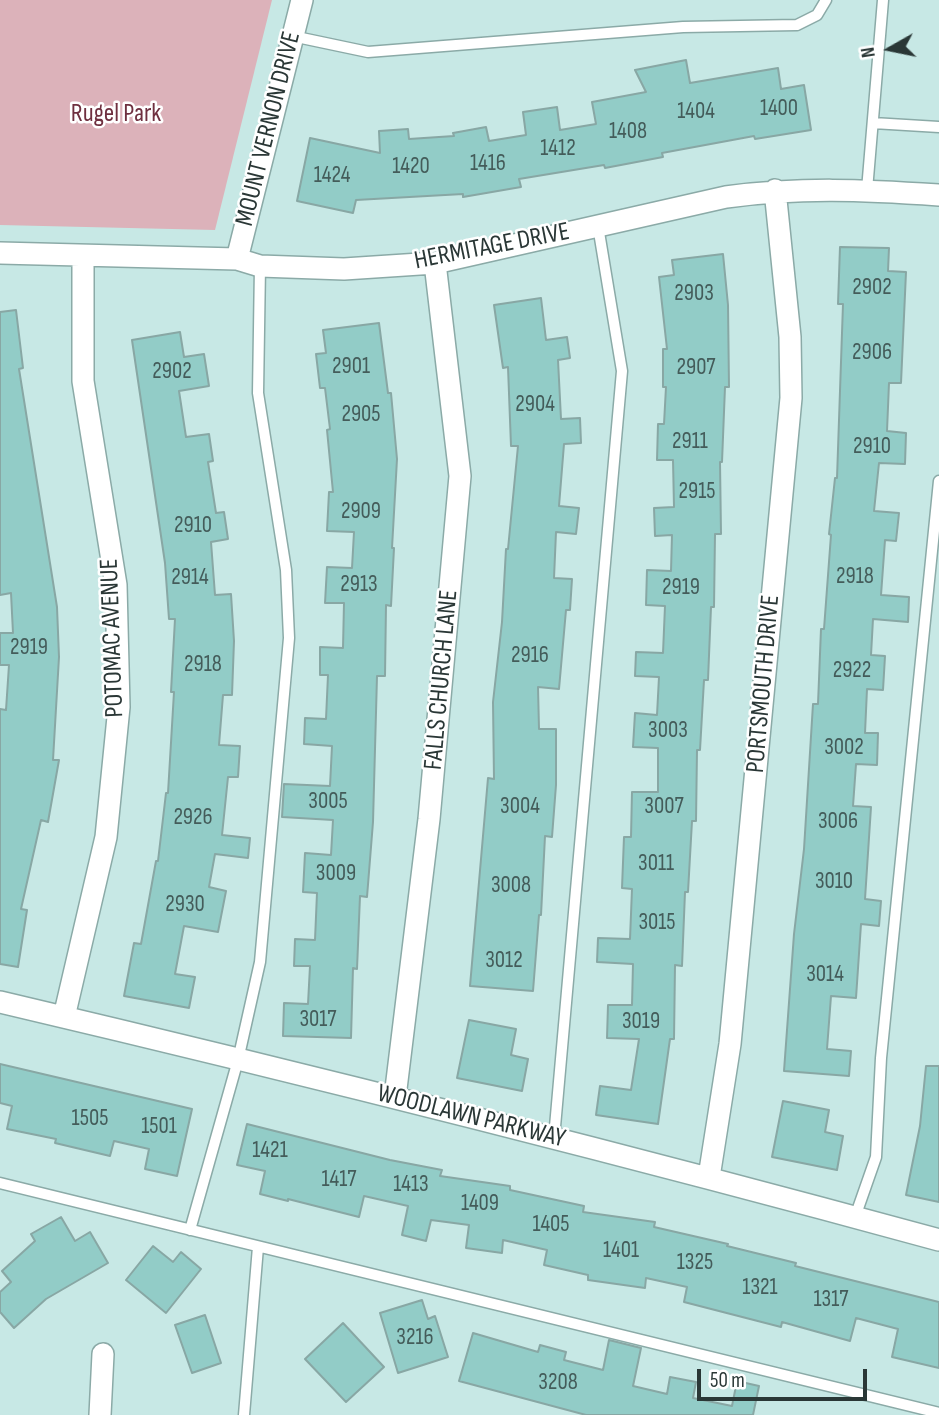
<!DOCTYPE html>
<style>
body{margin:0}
#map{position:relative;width:939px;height:1415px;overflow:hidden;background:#c7e8e5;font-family:"Sofia Sans Condensed",sans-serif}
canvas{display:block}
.north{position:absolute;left:855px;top:14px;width:70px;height:70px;-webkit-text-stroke:5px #fff;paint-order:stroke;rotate:261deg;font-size:19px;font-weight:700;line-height:28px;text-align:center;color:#2a3736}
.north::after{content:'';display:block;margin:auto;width:24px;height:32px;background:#2a3736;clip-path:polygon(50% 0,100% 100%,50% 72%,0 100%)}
.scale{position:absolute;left:697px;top:1369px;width:170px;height:32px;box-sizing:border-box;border:4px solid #2a3736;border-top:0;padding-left:9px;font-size:21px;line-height:24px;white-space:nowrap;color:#2a3736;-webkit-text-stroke:5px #fff;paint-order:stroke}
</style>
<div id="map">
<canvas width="939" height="1415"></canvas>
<div class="north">N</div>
<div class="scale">50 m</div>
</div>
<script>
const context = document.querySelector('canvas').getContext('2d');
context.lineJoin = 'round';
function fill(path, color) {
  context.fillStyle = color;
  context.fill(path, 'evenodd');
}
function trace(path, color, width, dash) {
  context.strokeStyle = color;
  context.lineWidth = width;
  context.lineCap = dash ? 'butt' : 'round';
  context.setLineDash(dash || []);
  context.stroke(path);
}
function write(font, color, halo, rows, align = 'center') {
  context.font = font + ' "Sofia Sans Condensed",sans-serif';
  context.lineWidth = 5;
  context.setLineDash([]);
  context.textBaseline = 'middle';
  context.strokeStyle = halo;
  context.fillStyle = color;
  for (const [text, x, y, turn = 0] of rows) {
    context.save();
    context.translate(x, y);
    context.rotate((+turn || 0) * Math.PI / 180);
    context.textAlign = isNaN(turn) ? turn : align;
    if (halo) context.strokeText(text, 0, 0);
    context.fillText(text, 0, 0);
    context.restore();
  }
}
fill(new Path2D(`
 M0 0H272L215 230 0 225Z`), '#dcb2ba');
const building = new Path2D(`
 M686 60 690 83 778 68 781 89 804 85 811 130 755 139 754 136 662 153 663 157 605 168 604 165 519 179 521 187 463 197V194L356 200 353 213 297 201 310 138 380 153 379 131 408 129 409 139 454 136 453 133 486 127 489 141 526 135 523 112 557 107 560 130 596 124 592 102 646 92 635 70Z
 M840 247 889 248 888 271 906 272 901 383H889L887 431 906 433 905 464 879 463 874 511 899 513 896 541 885 540 881 595 909 597 908 622 873 619 871 655 885 656 883 690 867 689 865 733H878L877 765 856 764 853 806 871 807 865 899 881 901 879 926 861 924 856 998 831 996 827 1049 851 1051 849 1076 784 1071 794 934 804 849 813 704H818L821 629H824L831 535 829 534 835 478H837L843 304H838Z
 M723 254 728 305 729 387H725L722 462H720L721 534H715L714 607H711L708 680H704L700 750H697L696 821H692L688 892H685L682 966 675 965 674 1039H670L658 1124 596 1115 600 1086 631 1090 639 1039 607 1038 608 1005H632L633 964 597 962 598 938 630 939 632 889 622 888 624 837H631L632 792H658V748L633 747 635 713 657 715 659 677 635 676 636 652 663 653 665 606 646 605 647 570 671 571 672 535 655 536 654 508 674 507 673 460H657L658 424H664L666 387H663V349H667L659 277 674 275 672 260Z
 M541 298 546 340 567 337 570 358 558 360 561 419 580 418 581 443 564 444 559 506 579 508 576 534 556 532 554 578 572 579 570 610H566L559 689 538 687 539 729H556V785L552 837 545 836 541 915H539L533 991 470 986 488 778 494 779 493 702 502 622 506 549H508L518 446H511L508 367 503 368 494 305Z
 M16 310 23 368 19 369 57 607 59 657 53 760H59L48 822 41 820 21 909 27 910 18 967 0 964V709L6 710 9 665H0V633H13L11 593 0 595V312Z
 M379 323 388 393H391L397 459 392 548H394L391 606 386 605 385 676H377L373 822 367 897 360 896 357 969 353 968 351 1038 283 1036 284 1003 308 1004 310 966H294L295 939 315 940 317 893 303 892 305 853 331 855 333 820 282 817 284 784 330 786 332 746 304 744 305 718 326 719 328 675H320V647L343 648 344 603H325L327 567 352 568 354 532 327 531 329 492H333L327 430 330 429 325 388H320L316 354 326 353 323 330Z
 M180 332 184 357 204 354 209 386 179 391 186 437 209 434 213 461 208 462 216 513 224 512 228 539 211 542 215 595 231 594 234 641 232 695H223L219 745 240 746 238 777H228L222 835 250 838 248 858 215 854 209 887 226 891 218 932 184 926 175 974 195 977 189 1008 124 996 134 943 141 944 156 861H158L166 793H168L174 692H171L175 619H169L165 563 132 340Z
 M469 1020 516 1029 511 1055 528 1059 522 1091 457 1078Z
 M0 1064 192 1109 177 1176 145 1169 149 1149 114 1141 110 1156 55 1143 56 1139 7 1129 12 1106 0 1103Z
 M926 1066H939V1202L906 1195 920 1126Z
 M783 1101 829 1110 825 1132 843 1136 837 1170 772 1157Z
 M247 1124 390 1160 442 1170 440 1176 510 1186V1190L584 1206 583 1212 655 1222 654 1227 728 1244 727 1246 796 1263 795 1266 939 1302V1368L892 1357 898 1329 856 1318 850 1341 782 1322 781 1327 684 1302 687 1287 646 1278 645 1288 588 1280V1275L544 1265 547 1250 503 1240 502 1253 466 1248 469 1225 431 1220 426 1241 402 1235 408 1206 364 1196 359 1217 288 1199V1201L260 1194 265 1171 237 1165Z
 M61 1217 75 1241 90 1232 108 1263 46 1299 14 1328 0 1312V1292L11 1282 2 1271 35 1241 31 1234Z
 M153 1246 173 1262 181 1252 201 1269 166 1313 126 1280Z
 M422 1300 428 1319 435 1316 448 1357 398 1373 380 1313Z
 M205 1315 221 1363 192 1373 175 1325Z
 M343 1323 384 1367 346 1402 305 1359Z
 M473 1333 538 1352 540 1345 566 1352 564 1360 603 1370 609 1340 641 1348 633 1386 667 1394 670 1377 696 1382 693 1398 732 1406 737 1381 759 1386 753 1415H586L459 1381Z`);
fill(building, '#92ccc7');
trace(building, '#88a7a4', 2);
const lane = new Path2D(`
 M292 36 368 52 683 27 797 25 817 15 826 0
 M873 123 939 127
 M867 190 883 0
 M554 1138 622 371 598 226
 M0 1183 939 1413
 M855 1217 876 1157 881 1058 939 481
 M190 1230 238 1060 260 962 289 638 286 570 258 393 260 266
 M244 1415 258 1247`);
const street = new Path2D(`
 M0 253 237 259 260 266 344 269 435 263 726 197C801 187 864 190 939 195
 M237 259 302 0
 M0 1002C314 1076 627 1155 939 1240
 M64 1017 106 837 119 707 116 585 83 381V256
 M395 1097 429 819 460 476 435 263
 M709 1177 730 1044 791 398 790 337 775 190
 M100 1415 103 1354`);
trace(lane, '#8baaa7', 13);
trace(street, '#8baaa7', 24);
trace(lane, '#fff', 10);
trace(street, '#fff', 21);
write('23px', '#445c5a', null, [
 ["1400",779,109],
 ["1404",696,112],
 ["1408",628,132],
 ["1412",558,149],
 ["1416",488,164],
 ["1420",411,167],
 ["1424",332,176],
 ["2902",872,288],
 ["2903",694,294],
 ["2906",872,353],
 ["2901",351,367],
 ["2907",696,368],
 ["2902",172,372],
 ["2904",535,405],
 ["2905",361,415],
 ["2911",690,442],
 ["2910",872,447],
 ["2915",697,492],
 ["2909",361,512],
 ["2910",193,526],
 ["2918",855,577],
 ["2914",190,578],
 ["2913",359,585],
 ["2919",681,588],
 ["2919",29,648],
 ["2916",530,656],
 ["2918",203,665],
 ["2922",852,671],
 ["3003",668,731],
 ["3002",844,748],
 ["3005",328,802],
 ["3004",520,807],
 ["3007",664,807],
 ["2926",193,818],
 ["3006",838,822],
 ["3011",656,864],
 ["3009",336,874],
 ["3010",834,882],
 ["3008",511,886],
 ["2930",185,905],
 ["3015",657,923],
 ["3012",504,961],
 ["3014",825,975],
 ["3017",318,1020],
 ["3019",641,1022],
 ["1505",90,1119],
 ["1501",159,1127],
 ["1421",270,1151],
 ["1417",339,1180],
 ["1413",411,1185],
 ["1409",480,1204],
 ["1405",551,1225],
 ["1401",621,1251],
 ["1325",695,1263],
 ["1321",760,1288],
 ["1317",831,1300],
 ["3216",415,1338],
 ["3208",558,1383]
]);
write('26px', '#6f3040', '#fff', [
 ["Rugel Park",116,114]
]);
write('26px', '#2a3736', '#fff', [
 ["MOUNT VERNON DRIVE",269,129,-76],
 ["HERMITAGE DRIVE",492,247,-11],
 ["POTOMAC AVENUE",113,638,-92],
 ["FALLS CHURCH LANE",442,680,-85],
 ["PORTSMOUTH DRIVE",764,684,-85],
 ["WOODLAWN PARKWAY",471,1117,14]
]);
</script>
